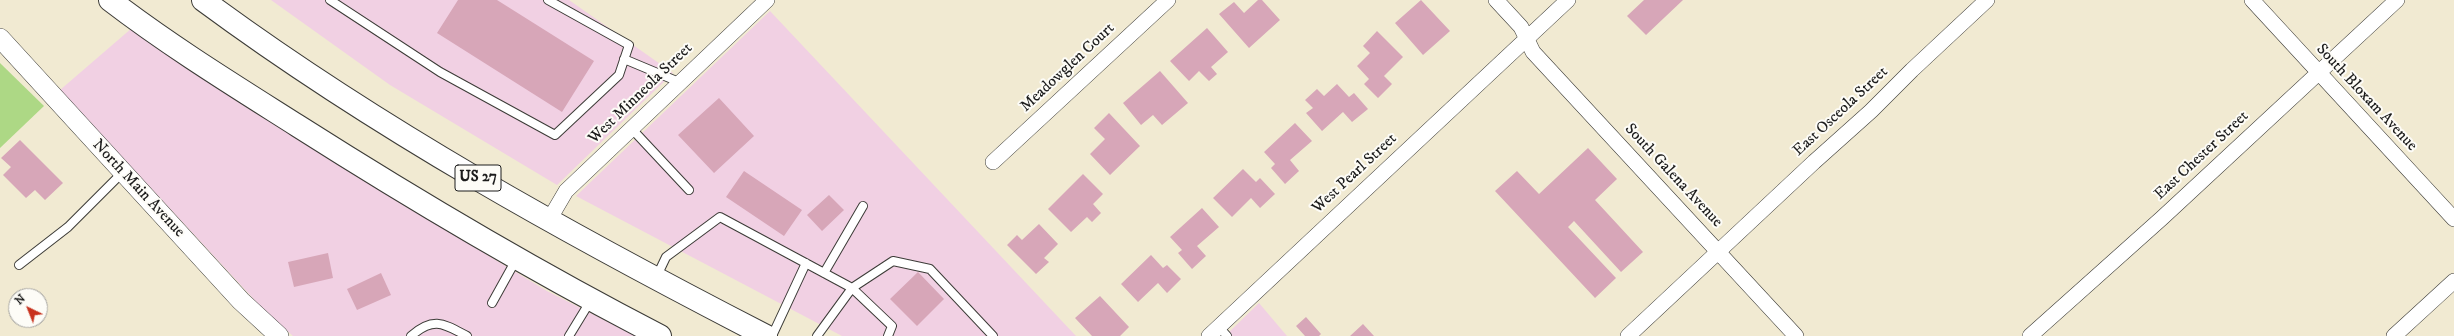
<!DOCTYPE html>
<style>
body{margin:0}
#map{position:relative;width:2454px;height:336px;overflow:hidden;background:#f1ead2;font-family:"IM FELL DW Pica",serif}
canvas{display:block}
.north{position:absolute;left:8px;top:288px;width:40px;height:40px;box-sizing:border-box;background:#fdfcf7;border:1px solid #a3a29f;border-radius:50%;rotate:317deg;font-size:11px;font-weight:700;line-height:16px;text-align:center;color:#1c1c1c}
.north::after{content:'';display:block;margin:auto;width:14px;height:18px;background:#c8321e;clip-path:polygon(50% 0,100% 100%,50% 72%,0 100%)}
</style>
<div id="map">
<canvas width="2454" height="336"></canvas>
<div class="north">N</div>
</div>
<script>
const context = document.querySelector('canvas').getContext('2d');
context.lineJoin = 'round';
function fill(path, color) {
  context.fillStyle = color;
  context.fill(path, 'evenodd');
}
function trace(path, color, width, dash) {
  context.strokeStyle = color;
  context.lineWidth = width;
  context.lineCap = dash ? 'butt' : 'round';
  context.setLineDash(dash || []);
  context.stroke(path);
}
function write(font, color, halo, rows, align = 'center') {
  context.font = font + ' "IM FELL DW Pica",serif';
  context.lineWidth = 4;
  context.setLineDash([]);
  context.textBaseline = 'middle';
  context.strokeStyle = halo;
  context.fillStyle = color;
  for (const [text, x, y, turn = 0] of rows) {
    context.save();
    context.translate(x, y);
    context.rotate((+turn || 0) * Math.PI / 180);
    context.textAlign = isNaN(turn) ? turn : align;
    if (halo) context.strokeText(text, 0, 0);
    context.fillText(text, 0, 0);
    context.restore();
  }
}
fill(new Path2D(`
 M271 0H569L673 73 557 185 390 85Z
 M770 11 1076 336H842L576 196Z
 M132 28 370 184 547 291 636 336H293L262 308 60 90Z
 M1259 303 1287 336H1225Z`), '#f1d0e3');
fill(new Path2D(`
 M0 63 44 106 0 148Z`), '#add885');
fill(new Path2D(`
 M458 0H497L594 61 562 112 437 33Z
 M1258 0H1262L1280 20 1249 48 1219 14 1234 2 1244 13Z
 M1421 0 1450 31 1423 55 1395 23Z
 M1644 0H1683L1646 35 1627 16Z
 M1207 28 1228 52 1211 67 1217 74 1209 81 1199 71 1189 81 1170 61Z
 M1377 31 1403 57 1384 76 1392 84 1378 98 1364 84 1369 79 1357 66 1370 53 1363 46Z
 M1160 71 1188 103 1162 125 1153 115 1141 125 1123 103Z
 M1337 84 1349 97 1354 93 1368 109 1352 122 1343 112 1322 131 1306 113 1313 108 1305 100 1317 89 1324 96Z
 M719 98 754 136 714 173 678 135Z
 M1109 113 1140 146 1110 175 1090 154 1105 139 1094 128Z
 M1295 123 1312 141 1290 160 1299 171 1285 184 1271 168 1275 164 1264 152Z
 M20 140 63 183 45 200 35 190 26 198 3 175 11 167 1 158Z
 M1588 148 1617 179 1595 200 1643 252 1621 272 1574 221 1568 227 1616 278 1595 298 1495 191 1517 171 1539 194Z
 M1243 169 1256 182 1260 178 1275 194 1260 208 1251 198 1232 217 1213 198Z
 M744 171 802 210 784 236 726 197Z
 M1083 174 1103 194 1093 204 1101 213 1092 222 1087 217 1071 232 1048 209Z
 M829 195 844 210 822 231 807 215Z
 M1202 208 1219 227 1197 246 1206 256 1192 269 1178 253 1182 250 1170 237Z
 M1039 224 1058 244 1044 258 1049 262 1036 274 1007 245 1017 235 1022 240Z
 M328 253 333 278 294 287 288 262Z
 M1151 255 1163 268 1167 265 1181 279 1167 293 1158 283 1138 302 1121 284Z
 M918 272 944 299 917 326 890 299Z
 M381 273 391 295 357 310 347 289Z
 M1100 296 1129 327 1120 336H1092L1075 318Z
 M1306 317 1321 334 1319 336H1305L1296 326Z
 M1363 324 1374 336H1350Z`), '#d7a6b8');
const service = new Path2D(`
 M330 0 440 72 555 135 619 75 629 45 548 0
 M624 59 679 82
 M631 128 689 190
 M19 265 68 227 123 172
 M824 273 863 206
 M656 278 666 257 720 217 852 288 892 326 888 336
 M492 303 517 258
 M1219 327 1227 336
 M411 336C434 316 444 324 467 336
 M569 336 591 300
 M772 336 806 263
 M817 336 852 288 893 261 930 269 993 336`);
const minor = new Path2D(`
 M1496 0 1521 27 1533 52 1796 336
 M2252 0 2454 219
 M993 162 1168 0
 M549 220 566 191 767 0
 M1209 336 1568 0
 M1628 336 1814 162 1871 111 1912 70 1987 0
 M2030 336 2162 218 2397 0
 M2394 336 2454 281`);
const tertiary = new Path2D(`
 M0 38 241 301 279 336`);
const trunk = new Path2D(`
 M110 0C170 46 235 86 298 126 416 201 536 272 660 336
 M203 0C379 130 572 236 766 336`);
trace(service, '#3c3b37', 10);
trace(minor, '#3c3b37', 16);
trace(tertiary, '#3c3b37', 20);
trace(trunk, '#3c3b37', 24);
trace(service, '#fff', 8);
trace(minor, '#fff', 15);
trace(tertiary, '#fff', 19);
trace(trunk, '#fff', 22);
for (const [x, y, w] of [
 [478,178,46]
]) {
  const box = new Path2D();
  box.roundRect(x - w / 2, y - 13, w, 26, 3);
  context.fillStyle = '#fdfcf7';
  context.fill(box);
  trace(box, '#1c1c1c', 1);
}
write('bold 15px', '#1c1c1c', null, [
 ["US 27",478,178]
]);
write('16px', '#1c1c1c', '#fdfcf7', [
 ["Meadowglen Court",1068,68,-43],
 ["West Minneola Street",641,94,-44],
 ["South Bloxam Avenue",2366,98,47],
 ["East Osceola Street",1841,112,-43],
 ["East Chester Street",2202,156,-43],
 ["West Pearl Street",1355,174,-43],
 ["South Galena Avenue",1673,176,47],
 ["North Main Avenue",138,189,47]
]);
</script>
